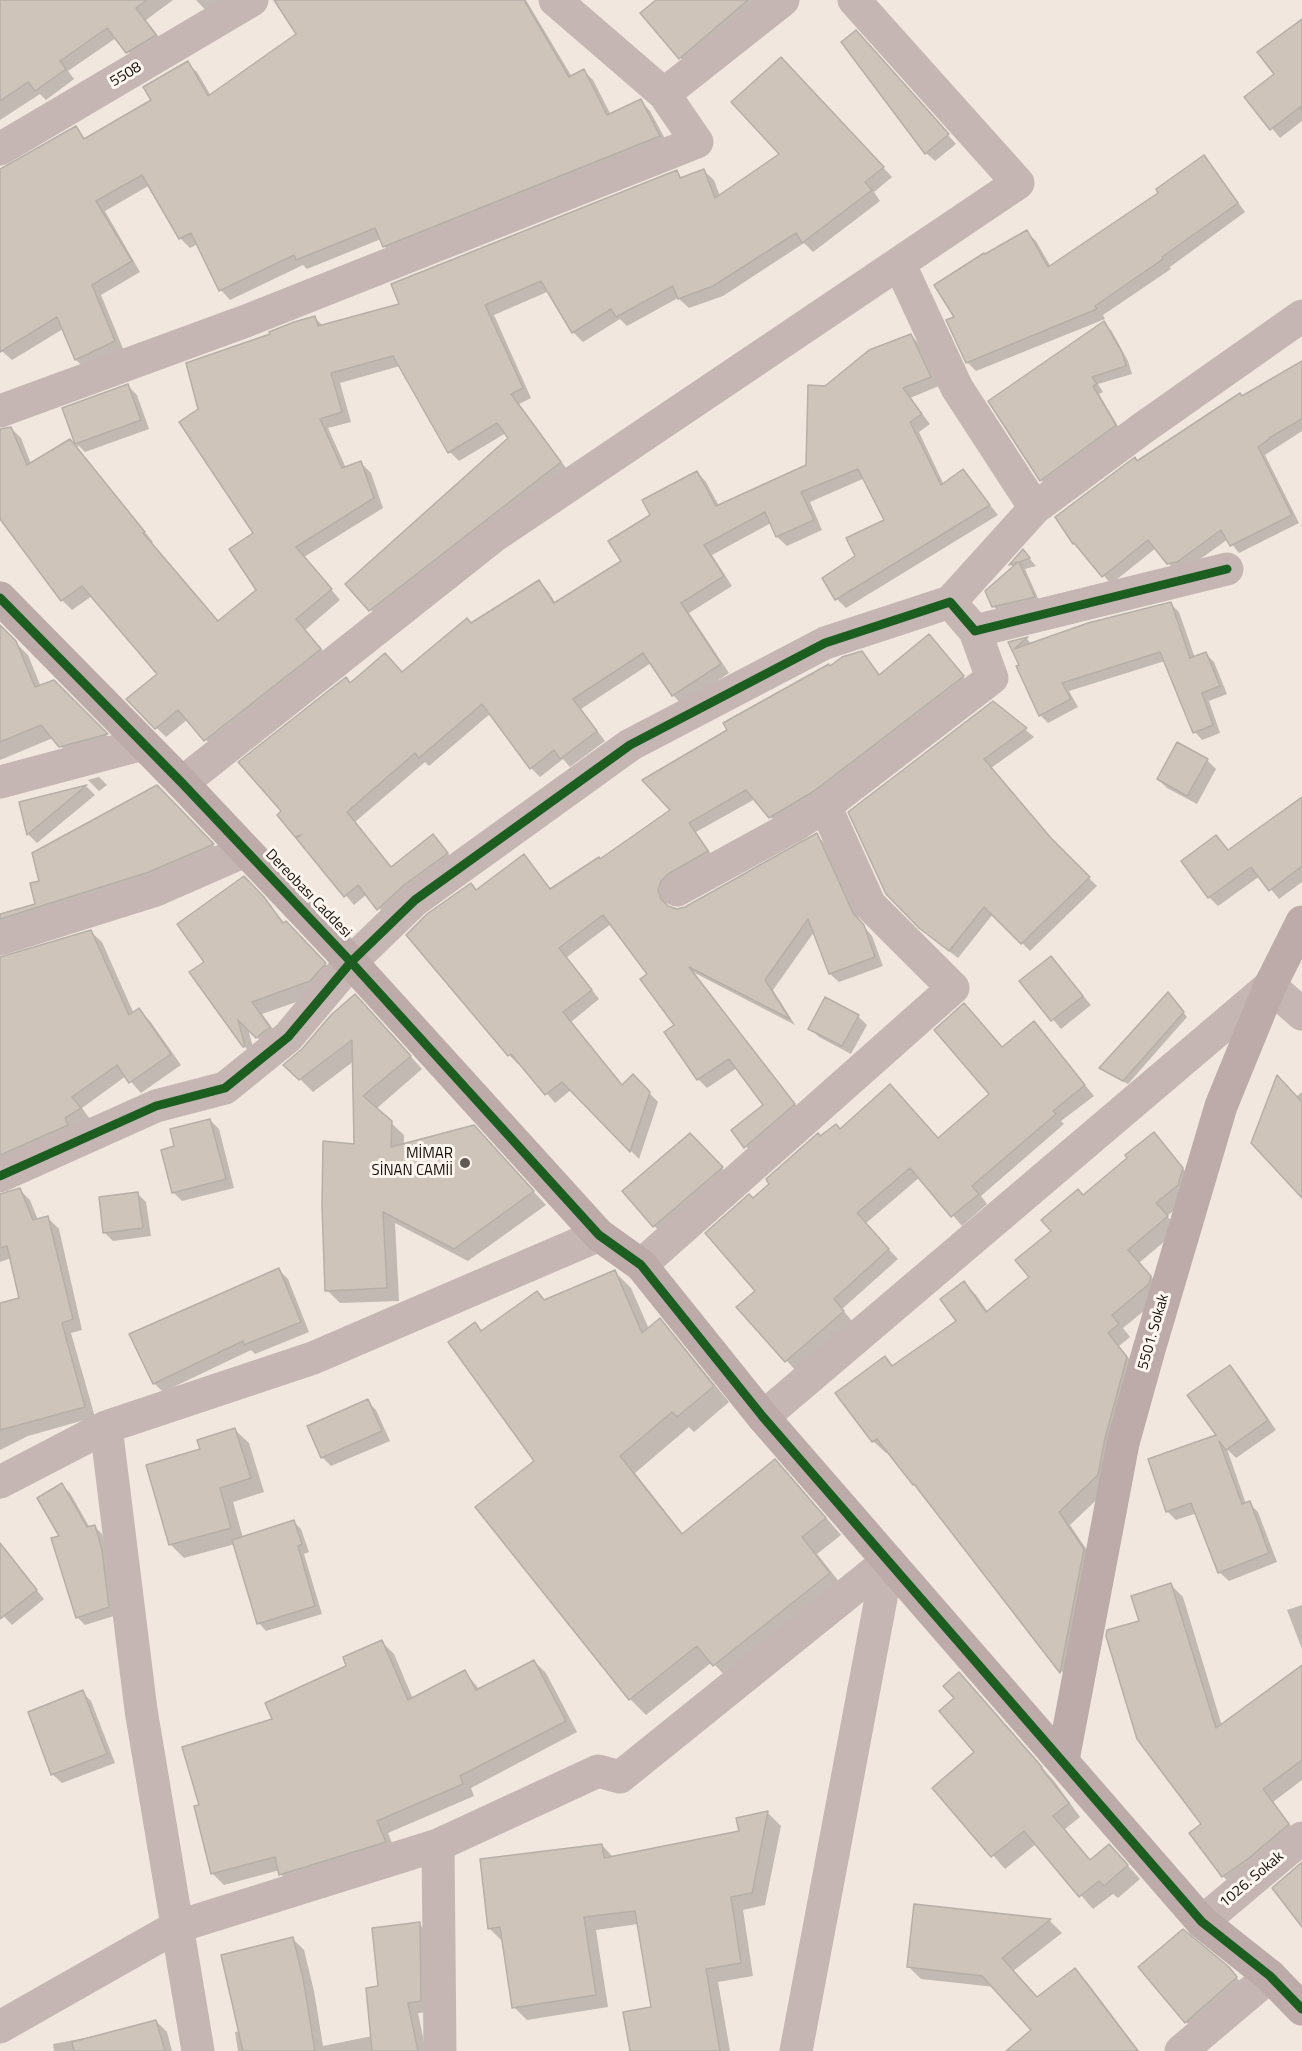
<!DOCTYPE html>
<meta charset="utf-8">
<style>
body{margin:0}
canvas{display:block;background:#f1e7de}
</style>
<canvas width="1302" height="2051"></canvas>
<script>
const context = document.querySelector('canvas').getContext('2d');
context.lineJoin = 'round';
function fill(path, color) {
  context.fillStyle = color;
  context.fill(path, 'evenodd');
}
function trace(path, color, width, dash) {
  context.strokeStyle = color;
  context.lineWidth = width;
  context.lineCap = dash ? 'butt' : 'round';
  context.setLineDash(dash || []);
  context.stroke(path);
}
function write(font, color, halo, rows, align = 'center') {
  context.font = font + ' "Titillium Web",sans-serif';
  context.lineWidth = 6;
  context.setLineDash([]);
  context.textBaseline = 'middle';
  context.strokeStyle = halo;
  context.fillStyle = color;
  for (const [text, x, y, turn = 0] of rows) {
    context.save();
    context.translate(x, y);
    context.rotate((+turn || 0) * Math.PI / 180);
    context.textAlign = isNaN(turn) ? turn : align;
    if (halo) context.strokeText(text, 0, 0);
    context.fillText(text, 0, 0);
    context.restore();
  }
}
fill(new Path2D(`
 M0 0H173L146 20 165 45 137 62 116 38 68 71 74 79 46 100 40 94 0 120Z
 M196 0H241L212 17Z
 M275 0H526L572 77 584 71 593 80 611 115 641 101 650 111 669 146 394 256 384 246 381 239 307 269 303 265 230 300 221 290 198 244 190 248 181 239 150 185 105 211 140 272 101 295 124 351 86 369 76 360 63 329 12 360 2 351 0 352V172L75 128 86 140 153 101 187 63 197 72 211 96 298 34Z
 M658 0H769L690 68 680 57Z
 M1302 21V121L1280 138 1246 97 1276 74Z
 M864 41 956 144 935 161 926 153Z
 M791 68 892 177 874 192 880 201 813 252 804 243 723 296 689 308 678 298 627 326 620 319 583 342 573 332 547 292 494 315 531 398 519 404 569 472 380 619 371 610 510 439 506 433 459 461 450 452 400 366 340 383 351 422 328 428 346 468 361 463 371 473 383 508 304 557 340 600 305 630 330 659 215 750 188 719 166 737 128 700 159 675 92 596 72 610 62 600 0 517V431L11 428 21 438 31 464 70 441 153 542 151 543 219 623 258 590 255 534 315 318 323 326 401 305 676 172 683 179 704 171 714 180 720 196 781 154Z
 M1204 157 1212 166 1245 212 1170 267 1171 269 1103 315 1105 319 976 371 967 362 956 318 1027 232 1036 241 1051 267 1160 193Z
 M1103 323 1111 330 1128 361 1132 374 1098 384 1103 392 1099 394 1122 433 1048 487 1041 480Z
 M911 335 920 345 939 386 910 398 930 424 919 432 944 485 963 471 998 515 846 608 837 599 824 578 857 557 886 521 865 478 810 502 822 530 787 546 777 537 771 523 712 555 732 586 689 613 729 673 682 705 673 695 651 663 581 709 605 741 570 767 563 759 540 777 531 768 491 713 429 766 425 762 355 822 392 868 433 836 456 863 388 918 367 894 354 905 296 836 283 811 351 685 403 673 472 624 539 582 548 591 556 604 623 561 652 515 697 472 706 482 719 506 808 466 825 387Z
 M1302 375V431L1265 455 1299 523 1239 553 1228 539 1185 570 1176 572 1156 548 1111 584 1082 550 1138 462 1242 397Z
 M128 386 137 395 149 429 85 452 79 446 77 447 64 409Z
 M1023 551 1036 566 1025 569 1041 605 1001 614 994 607 1014 567 1011 565Z
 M1171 604 1179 612 1195 658 1206 654 1214 662 1227 694 1209 701 1220 733 1202 740 1195 732 1165 661 1069 691 1078 707 1048 723 1040 715 1011 643 1027 639 1032 644Z
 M0 627 28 655 41 687 54 682 118 747 73 759 53 738 0 760Z
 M937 645 971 686 779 826 755 799 696 832 716 861 666 900 669 908 677 910 686 908 817 835 825 844 861 923 872 936 883 966 839 982 830 974 814 932 773 990 795 1025 693 972 802 1113 754 1156 733 1130 766 1105 737 1068 707 1088 698 1079 666 1032 676 1025 650 974 611 924 567 957 599 999 571 1022 623 1086 633 1076 658 1102 639 1159 571 1090 555 1103 520 1062 518 1064 509 1055 471 885 477 891 524 856 551 890 600 860 672 810 831 667 862 652 880 675Z
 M993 702 1034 737 991 768 1059 848 1097 886 1030 951 993 914 958 958 930 936Z
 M1207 760 1216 769 1197 804 1167 788 1158 779Z
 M99 777 107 785 99 791 88 780Z
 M87 787 95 795 37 843 28 834 21 803Z
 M167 797 223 855 0 928V915L37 905 40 882Z
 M1216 837 1229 851 1302 837V882L1279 899 1260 876 1218 906 1209 897 1183 862Z
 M256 890 285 924 298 935 337 976 322 993 262 1014 281 1040 270 1050 248 1029 256 1058 244 1046 206 962Z
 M91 932 102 942 134 1014 139 1010 150 1021 181 1065 141 1093 126 1076 82 1108 90 1119 0 1172V958Z
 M1051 958 1091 1005 1061 1029 1021 981Z
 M1172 998 1187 1017 1128 1084 1105 1072 1101 1068Z
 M368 1009 422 1069 376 1109 404 1135V1145L486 1140 546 1205 468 1261 395 1223 399 1301 340 1303 327 1290 356 1145 354 1061 313 1092 286 1065Z
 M858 1016 867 1025 851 1054 819 1037 810 1028Z
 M1034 1023 1094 1096 1061 1121 1064 1124 981 1196 987 1204 962 1226 920 1177 865 1224 898 1259 842 1309 852 1321 796 1371 738 1307 757 1291 753 1200 820 1138 840 1130 939 1139 992 1094 1002 1048Z
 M1302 1092V1195L1296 1097Z
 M210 1120 219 1129 234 1188 182 1201 173 1192 176 1147Z
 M1154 1134 1194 1182 1190 1198 1167 1216 1179 1229 1139 1263 1163 1290 1161 1297 1123 1328 1130 1337 1119 1346 1139 1371 1110 1487 1070 1525 1095 1562 1073 1683 1062 1672 923 1493 889 1451 886 1453 873 1441 837 1393 884 1358 894 1367 958 1322 964 1283 976 1295 988 1312 1031 1277 1053 1232 1084 1197 1129 1159Z
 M690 1135 736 1182 667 1240 624 1192Z
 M19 1189 30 1200 38 1220 48 1218 59 1229 82 1330 71 1333 95 1417 28 1436 0 1450V1305L21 1299 11 1258 0 1262V1196Z
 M137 1193 146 1202 151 1236 113 1241 104 1232Z
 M279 1270 288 1279 309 1332 255 1354 251 1350 163 1392 154 1383Z
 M615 1272 631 1288 649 1329 659 1320 675 1336 729 1402 694 1432 689 1427 635 1473 683 1534 791 1477 841 1535 817 1554 845 1589 730 1681 712 1662 646 1715 630 1699 536 1461 475 1324 482 1331 537 1293 545 1301Z
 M1230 1367 1239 1376 1276 1430 1236 1458 1227 1449 1246 1504 1249 1503 1258 1512 1277 1562 1229 1581 1219 1572 1197 1513 1176 1520 1167 1511 1218 1436Z
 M367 1401 376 1410 390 1441 331 1466 322 1457Z
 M235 1430 249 1443 264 1492 233 1502 243 1538 294 1522 301 1529 309 1552 304 1554 322 1614 266 1631 259 1623 235 1544 184 1558 170 1544 202 1450Z
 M62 1485 70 1493 90 1528 94 1526 102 1534 110 1559 117 1615 85 1625 77 1617 61 1536Z
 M0 1545 44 1599 12 1625 0 1612Z
 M1171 1585 1183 1597 1222 1726 1302 1667V1780L1273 1802 1299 1837 1234 1888 1223 1876 1191 1834 1203 1825 1140 1622Z
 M1302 1605V1649L1287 1610Z
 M382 1642 394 1654 413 1699 465 1672 480 1690 534 1661 546 1673 577 1732 471 1788 474 1796 388 1833 396 1853 292 1886 281 1874 280 1870 224 1885 212 1873 201 1806 274 1720Z
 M959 1674 1054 1781 1080 1817 1065 1829 1091 1861 1122 1859 1140 1879 1118 1898 1113 1894 1093 1909 1036 1844 1005 1869 934 1788 976 1752 957 1698Z
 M82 1692 91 1701 115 1763 62 1783 52 1774Z
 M768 1813 781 1826 765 1905 743 1910 753 1976 718 1982 730 2051H631L652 2008 638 1924 596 1930 608 2007 527 2020 514 2007 502 1941 489 1928 602 1845 613 1857 740 1832 738 1819Z
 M916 1905 1050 1921 1062 1933 1013 1971 1037 1998 1075 1970 1087 1982 1139 2051H1009L1033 2030 995 1987 921 1979 908 1966Z
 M419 1924 430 1935 431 2012 418 2013 426 2051H238L235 2032 240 2031 293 1939 304 1950 314 1991 323 2046 372 2036 380 1988Z
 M1228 1968 1245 1987 1195 2030 1186 2022Z
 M156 2021 167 2032 172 2051H54L53 2044 116 2032Z`), '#0003');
const building = new Path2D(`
 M0 0H147L136 8 156 35 126 53 107 28 60 61 66 69 35 91 28 82 0 101Z
 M274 0H524L569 77 584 69 607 115 641 99 660 136 383 247 375 228 296 260 294 255 219 291 191 233 179 239 142 175 96 201 132 261 92 285 115 341 75 360 57 317 0 352V169L76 126 84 139 151 100 143 87 188 61 208 96 296 34Z
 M656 0H748L679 59 640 13Z
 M1302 19V110L1300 107 1270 130 1244 97 1274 74 1257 52Z
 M856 30 949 134 925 154 841 42Z
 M781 57 884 167 865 182 872 190 802 243 796 233 713 286 678 299 673 286 616 317 611 309 572 333 541 281 485 305 523 388 511 394 561 462 369 611 345 584 508 438 497 423 448 453 393 356 331 373 342 412 320 419 342 468 361 461 374 498 296 547 332 589 296 619 321 649 204 741 178 710 155 729 126 699 157 674 82 586 61 601 0 519V429L11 427 27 465 70 439 145 532 143 533 218 621 256 590 229 549 253 533 179 422 198 409 186 363 270 334 269 332 294 322 315 316 318 326 399 304 391 284 677 170 680 178 704 169 715 198 779 154 731 102Z
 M1204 155 1238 203 1162 257 1163 259 1095 306 1097 309 966 363 946 320 954 317 934 285 984 253 985 254 1027 230 1048 267 1158 193 1156 189Z
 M1104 321 1122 352 1126 366 1092 377 1097 384 1093 386 1116 425 1040 481 988 401Z
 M911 334 931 377 903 388 922 414 910 422 941 485 963 469 990 505 835 600 822 578 855 556 846 538 884 520 858 469 801 492 814 520 776 537 765 512 704 545 724 576 681 603 721 664 672 696 643 653 573 699 597 731 560 759 554 750 530 769 482 704 419 758 415 753 347 812 391 867 433 834 448 853 404 885 377 910 358 885 344 897 296 838 301 835 295 837 277 815 281 811 238 762 346 677 350 683 385 653 402 672 467 618 471 623 539 580 554 603 621 561 608 541 650 515 642 500 697 471 716 506 806 465 808 385 825 386 869 350Z
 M1302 361V419L1269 438V439L1258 447 1292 515 1230 546 1221 530 1177 562 1167 564 1148 540 1102 577 1074 543 1073 544 1055 517 1135 457 1137 461 1240 393 1242 396Z
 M128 384 141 420 75 444 62 408Z
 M1023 549 1030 558 1019 562 1035 597 992 607 985 591 1018 562 1009 565Z
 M1171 602 1190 658 1206 652 1220 686 1202 693 1213 725 1193 733 1160 652 1062 683 1071 699 1039 716 1016 666 1019 665 1008 642 1028 637 1014 649 1088 623Z
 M0 625 16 641 35 687 54 680 108 734 59 747 41 725 0 742Z
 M929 634 964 676 814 791 769 818 746 790 689 823 708 851 668 874 661 881 658 890 661 899 668 906 677 909 685 907 817 833 853 913 864 925 875 957 829 974 808 919 765 980 790 1019 689 967 795 1104 744 1148 731 1130 763 1105 729 1059 697 1080 664 1032 674 1025 640 979 647 974 603 915 559 948 592 990 563 1012 622 1085 633 1074 650 1092 630 1152 562 1082 545 1095 511 1054 508 1056 406 935 427 914 471 883 476 890 524 854 550 889 599 857 600 859 670 810 642 780 727 730 723 723 829 664 830 666 842 657 862 651 879 675Z
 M993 701 1027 728 984 759 1051 838 1090 877 1021 944 984 907 949 951 919 928 886 894 848 812Z
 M1177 742 1208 759 1187 796 1157 779Z
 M87 785 27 835 19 802Z
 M157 785 214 844 149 872 0 919V914L35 904 30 883 39 881 32 853Z
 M1302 797V866L1269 891 1251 867 1208 898 1181 861 1216 835 1228 850Z
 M244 876 264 897 283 923 286 921 326 963 310 981 252 1002 270 1027 256 1038 238 1020 245 1046 243 1047 189 972 204 962 177 924Z
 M91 930 129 1015 139 1008 171 1054 129 1083 117 1065 72 1097 81 1108 65 1118 68 1125 0 1155V957Z
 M1051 956 1083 996 1051 1021 1019 981Z
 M1168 992 1184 1012 1123 1081 1099 1068Z
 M355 994 411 1056 363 1096 392 1121 391 1147 474 1125 534 1191 454 1249 383 1212 387 1288 325 1291 322 1206 323 1141 354 1144 352 1040 299 1080 283 1065 302 1049 331 1015Z
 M825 997 859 1015 842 1046 808 1029Z
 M964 1003 1002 1047 1034 1021 1085 1085 1053 1111 1056 1114 972 1186 979 1194 951 1217 910 1168 857 1213 889 1249 834 1299 844 1311 785 1362 736 1307 755 1291 705 1233 749 1194 753 1198 769 1184 766 1179 818 1133 820 1136 836 1124 840 1129 890 1084 938 1138 989 1094 934 1030Z
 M1277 1075 1302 1102V1198L1251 1143Z
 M210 1119 226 1179 172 1193 161 1150 174 1146 170 1129Z
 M1154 1132 1183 1168 1178 1185 1156 1203 1168 1216 1128 1250 1151 1276 1149 1284 1112 1315 1119 1324 1108 1333 1127 1357 1105 1438 1098 1475 1059 1512 1084 1549 1060 1673 914 1484 913 1485 877 1439 872 1442 835 1393 885 1356 892 1366 956 1321 940 1299 964 1281 986 1312 1029 1277 1015 1260 1051 1231 1041 1220 1078 1189 1083 1195 1127 1158 1125 1155Z
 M690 1133 723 1167 653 1227 622 1191Z
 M20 1188 33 1220 48 1216 73 1319 62 1323 85 1407 0 1430V1303L19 1298 7 1246 0 1248V1194Z
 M138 1192 143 1228 103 1233 99 1197Z
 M279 1268 301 1322 244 1345 243 1341 153 1384 129 1334Z
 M615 1270 642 1333 660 1318 714 1386 677 1417 672 1412 620 1456 682 1534 775 1459 826 1518 802 1537 830 1573 713 1666 697 1646 629 1700 475 1507 534 1461 448 1342 475 1322 481 1331 537 1291 544 1300Z
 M1230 1365 1268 1420 1226 1450 1219 1441 1242 1504 1250 1501 1269 1553 1218 1573 1191 1503 1166 1512 1148 1459 1216 1435 1187 1395Z
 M368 1399 382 1431 321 1458 307 1426Z
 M235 1428 251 1478 220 1488 231 1528 169 1545 146 1465 200 1449 197 1440Z
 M62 1483 87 1527 95 1525 102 1550 109 1607 76 1618 51 1538 59 1536 37 1498Z
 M294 1520 302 1544 298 1546 315 1606 257 1624 232 1540Z
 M0 1543 37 1590 0 1619Z
 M1171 1583 1216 1728 1302 1665V1760L1263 1789 1289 1824 1249 1858 1222 1877 1189 1833 1201 1824 1137 1739 1106 1636 1107 1630 1139 1621 1131 1596Z
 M382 1640 408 1700 465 1670 476 1690 534 1660 566 1721 460 1776 463 1784 377 1821 386 1842 279 1875 275 1857 211 1874 194 1806 199 1805 182 1747 272 1719 265 1703 346 1666 343 1657Z
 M959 1672 1042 1767 1041 1768 1069 1803 1053 1816 1090 1860 1109 1844 1128 1865 1104 1886 1099 1881 1079 1897 1024 1831 991 1857 932 1788 974 1752 939 1711 954 1698 943 1686Z
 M83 1690 107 1754 51 1775 28 1712Z
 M768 1811 752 1894 751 1893 731 1897 741 1963 706 1969 720 2051H630L623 2012 651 2007 635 1911 584 1917 596 1995 512 2008 500 1927 488 1929 480 1859 602 1844 604 1858 739 1831 736 1818Z
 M1302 1862V1927L1272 1888Z
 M914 1904 1051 1919 1002 1958 1037 1997 1075 1968 1138 2051H1006L1031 2030 982 1976 907 1967Z
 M420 1922 421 2001 408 2003 418 2051H372L366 1988 378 1986 372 1928Z
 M1183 1929 1229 1967 1237 1977 1185 2023 1138 1967Z
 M293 1937 303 1978 315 2051H243L221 1955Z
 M156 2020 165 2051H74L72 2042Z`);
fill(building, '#cfc4b9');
trace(building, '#b6afa8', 1.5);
trace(new Path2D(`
 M664 94 783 0
 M0 149 252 0
 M899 263 957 388 1035 508
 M0 411 246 321 697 142 664 94 555 0
 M950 602 1035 508 1143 428 1302 316
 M0 782 143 744
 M182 783 494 536 1018 183 854 0
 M677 890 792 827 825 806
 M0 939 156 890 245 851
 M0 1176 156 1106 225 1088 288 1037 351 962 415 900 630 745 825 643 950 602 975 631 1227 569
 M641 1265 953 988 870 905 825 806 992 678 975 631
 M763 1417 1270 986 1302 1014
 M106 1427 141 1710 198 2051
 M0 1482 106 1427 313 1358 599 1235
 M438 1845 440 2051
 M1202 1922 1302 1838
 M0 2027 176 1927 438 1845 598 1771 620 1777 888 1561
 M796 2051 888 1561
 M1181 2051 1270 1976`), '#c5b6b4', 33);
trace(new Path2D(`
 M0 598 182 783 351 962 599 1235 641 1265 763 1417 1202 1922 1270 1976 1302 2009
 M1063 1760 1123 1443 1148 1353 1221 1106 1270 986 1302 922`), '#bcaba9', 33);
trace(new Path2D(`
 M0 598 182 783 351 962 599 1235 641 1265 763 1417 1202 1922 1270 1976 1302 2009
 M0 1176 156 1106 225 1088 288 1037 351 962 415 900 630 745 825 643 950 602 975 631 1227 569`), '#1b5e20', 9);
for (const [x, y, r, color] of [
 [465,1163,6,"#615953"]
]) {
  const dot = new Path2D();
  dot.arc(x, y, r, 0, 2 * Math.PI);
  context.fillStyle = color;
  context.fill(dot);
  trace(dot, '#fdf6ef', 2);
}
write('15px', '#140d08', '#fdf6ef', [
 ["5508",126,75,-31],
 ["Dereobası Caddesi",308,894,46],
 ["5501. Sokak",1154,1332,-74],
 ["1026. Sokak",1252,1880,-40]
]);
write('15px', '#140d08', '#fdf6ef', [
 ["MİMAR",453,1154],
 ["SİNAN CAMİİ",453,1171]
], 'right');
</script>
